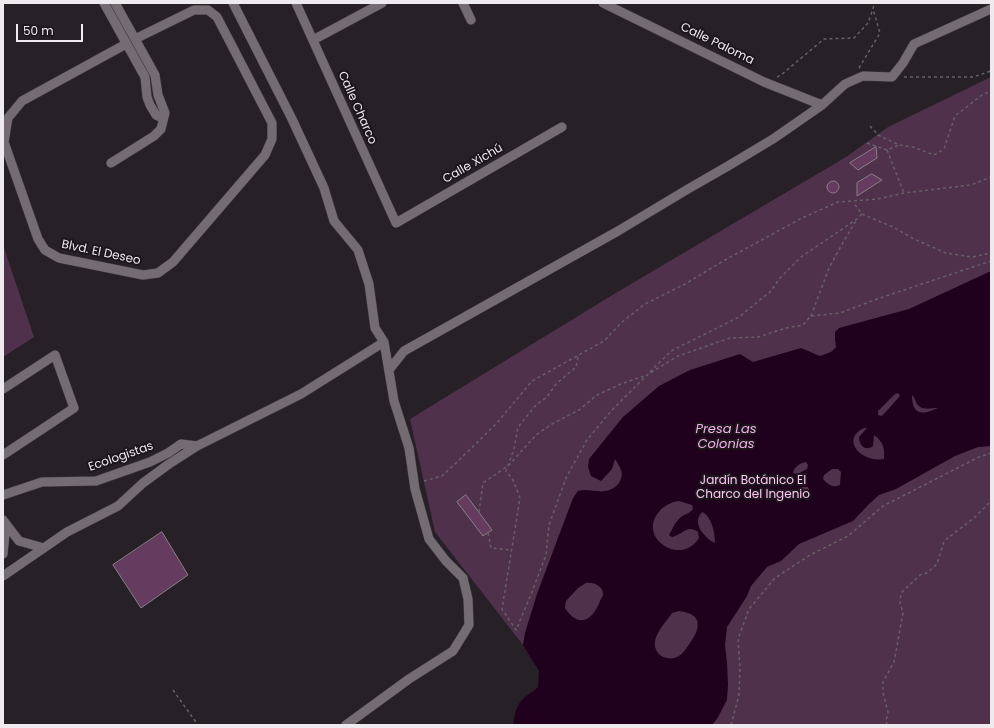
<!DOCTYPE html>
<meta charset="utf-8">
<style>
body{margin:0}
#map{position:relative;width:994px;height:728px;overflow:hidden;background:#272026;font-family:Poppins,sans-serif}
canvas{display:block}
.frame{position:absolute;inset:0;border:4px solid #efeaee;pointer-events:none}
.scale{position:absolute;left:16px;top:24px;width:67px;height:18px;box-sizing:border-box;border:2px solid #efeaee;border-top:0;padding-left:5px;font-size:12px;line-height:14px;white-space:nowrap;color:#efeaee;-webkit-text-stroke:3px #1d161c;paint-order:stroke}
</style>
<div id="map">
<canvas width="994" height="728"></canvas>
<div class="frame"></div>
<div class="scale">50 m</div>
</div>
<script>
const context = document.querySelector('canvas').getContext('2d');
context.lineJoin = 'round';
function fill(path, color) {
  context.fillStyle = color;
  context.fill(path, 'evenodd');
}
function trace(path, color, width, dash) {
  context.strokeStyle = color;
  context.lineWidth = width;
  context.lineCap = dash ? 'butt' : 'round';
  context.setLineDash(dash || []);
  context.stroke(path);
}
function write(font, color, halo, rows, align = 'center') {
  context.font = font + ' Poppins,sans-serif';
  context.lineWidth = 4;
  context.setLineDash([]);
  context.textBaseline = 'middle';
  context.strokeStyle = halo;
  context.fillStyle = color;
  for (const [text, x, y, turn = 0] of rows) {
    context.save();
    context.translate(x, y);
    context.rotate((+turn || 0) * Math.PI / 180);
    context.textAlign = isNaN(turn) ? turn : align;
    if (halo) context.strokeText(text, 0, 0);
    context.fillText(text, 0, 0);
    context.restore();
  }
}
fill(new Path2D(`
 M991 77V725H588L516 636 435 532 410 419 614 294 846 157 888 127Z
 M3 245 34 337 3 357Z`), '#4f314b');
fill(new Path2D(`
 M991 271V446L978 447 955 456 896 489 879 495 869 504 853 521 799 544 781 561 767 567 751 586 747 596 727 627 725 645 727 663 728 684 727 700 717 719 712 725H513C515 713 516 705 525 697 530 693 534 691 538 687L539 671 523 645 525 633 537 594 573 498 578 491C588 488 600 494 609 490 617 488 624 479 621 470 620 467 617 462 615 459L612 469 601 481 591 476 588 467 589 459 623 417 659 386 690 370 740 354 753 362 801 348 820 356 831 352 836 347 835 339V332L839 328 909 309ZM898 393 900 396 883 415 881 416 878 415V411L895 394ZM912 395C915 398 915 400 917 404 922 411 931 408 938 408 923 415 912 416 912 395ZM864 428H867L859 437C859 445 865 452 873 446L874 435C883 441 885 449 884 459 861 463 840 439 864 428ZM806 462 808 465 807 469 798 474 793 473C794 467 800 463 806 462ZM832 469H838L841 472 840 485C832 488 829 485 823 479L824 475ZM802 487H808L809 490 808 493 796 500 793 499 792 495ZM679 501 692 505 693 509C689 514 685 514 681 517 675 522 673 528 669 535L672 537C683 535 687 524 698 532L699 538C681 567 638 538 658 513 663 506 671 502 679 501ZM703 512C712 518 715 533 715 543 705 539 690 521 703 512ZM586 583C592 582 602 585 603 593 604 596 601 598 600 601 592 622 578 628 565 608L566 601 578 588ZM679 611C705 614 700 630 688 646 685 650 682 655 677 657 671 660 662 658 658 653 648 639 665 624 672 613Z`), '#1f001d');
const building = new Path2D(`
 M876 147 877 158 858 170 850 163Z
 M872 174 882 180 857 196V183Z
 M827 187a6 6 0 1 1 12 0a6 6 0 1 1-12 0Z
 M466 495 492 530 483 536 457 502Z
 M162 532 188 575 141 608 113 565Z`);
fill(building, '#653b5f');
trace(building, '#887f87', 1);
const street = new Path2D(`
 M104 3 145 77 147 97 150 105 156 115 163 118
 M233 3 292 119 324 188 334 221 358 250 369 284 375 328 384 342 394 401 409 448 415 489 429 539 446 561 463 578 468 599 469 625 453 651 409 679 346 725
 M296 3 396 223 562 127
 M463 3 471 20
 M603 3 764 82 822 105
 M313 40 382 3
 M126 44 22 101 8 118 4 142 38 239 45 250 59 258 143 275 158 273 173 262 265 155 272 139V123L217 17 208 10H194L135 39
 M111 163 154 136 161 129 165 113 158 95 155 75 115 3
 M389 370 404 351 618 231 688 189 728 166 773 139 822 105 845 84 863 76 892 77 903 63 914 44 991 9
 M3 389 55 355 74 408 3 455
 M3 495 42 482 96 481 150 462 168 453 181 444 197 446
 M3 520 19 541 44 548
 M3 554 6 524
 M3 576 67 532 118 506 143 483 169 464 197 446 301 394 384 342`);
trace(street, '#413a40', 10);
trace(new Path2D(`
 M859 68 880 33 873 9 874 3
 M777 77 781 75 824 39 854 38 868 23 873 9
 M904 77H973L991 71
 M870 126 878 135 899 145 913 147 934 155 944 149 955 116 982 95 991 91
 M867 143 887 150 899 145
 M887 150 904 193
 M862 214 893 227 914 239 946 253 972 257 991 253
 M811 316 829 268 845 239 856 221
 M578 357 576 367 556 384 547 397 536 405 518 427 514 449 506 471 513 480 520 498 502 609 516 630 532 592 546 555 549 525 566 478 587 440 611 411 647 375 678 356 730 338 758 337 786 328 803 325 811 316 840 313 877 299 991 261
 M650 372 671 351 739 317 771 291 779 279 801 257 857 219 862 214 853 202
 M424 481 442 476 457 462 497 423 532 381 604 341 622 322 645 304 685 284 725 260 800 219 838 202 878 199 904 193 971 185 991 177
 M479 512 483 483 509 465 536 435 552 424 579 410 597 395 621 384 647 375
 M488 533 491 548 511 550
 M173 690 198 725
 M731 725 739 695 740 669 738 639 749 609 775 578 810 555 848 536 883 506 979 457 991 453
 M887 725 886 721 888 712 883 693V682L894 662 903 613 900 603 901 593 920 575 927 573 936 565 939 558 944 541 975 517 991 501`), '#676166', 1.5, [3, 3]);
trace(street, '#746b73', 9);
write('12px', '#efeaee', '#1d161c', [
 ["Calle Paloma",717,44,26],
 ["Calle Charco",357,108,66],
 ["Calle Xichú",473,164,-30],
 ["Blvd. El Deseo",101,253,12],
 ["Ecologistas",121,457,-19]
]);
write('12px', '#fec6f5', '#1d161c', [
 ["Jardín Botánico El",753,481],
 ["Charco del Ingenio",753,495]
]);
write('italic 13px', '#f3afe9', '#1d161c', [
 ["Presa Las",726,430],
 ["Colonias",726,445]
]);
</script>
